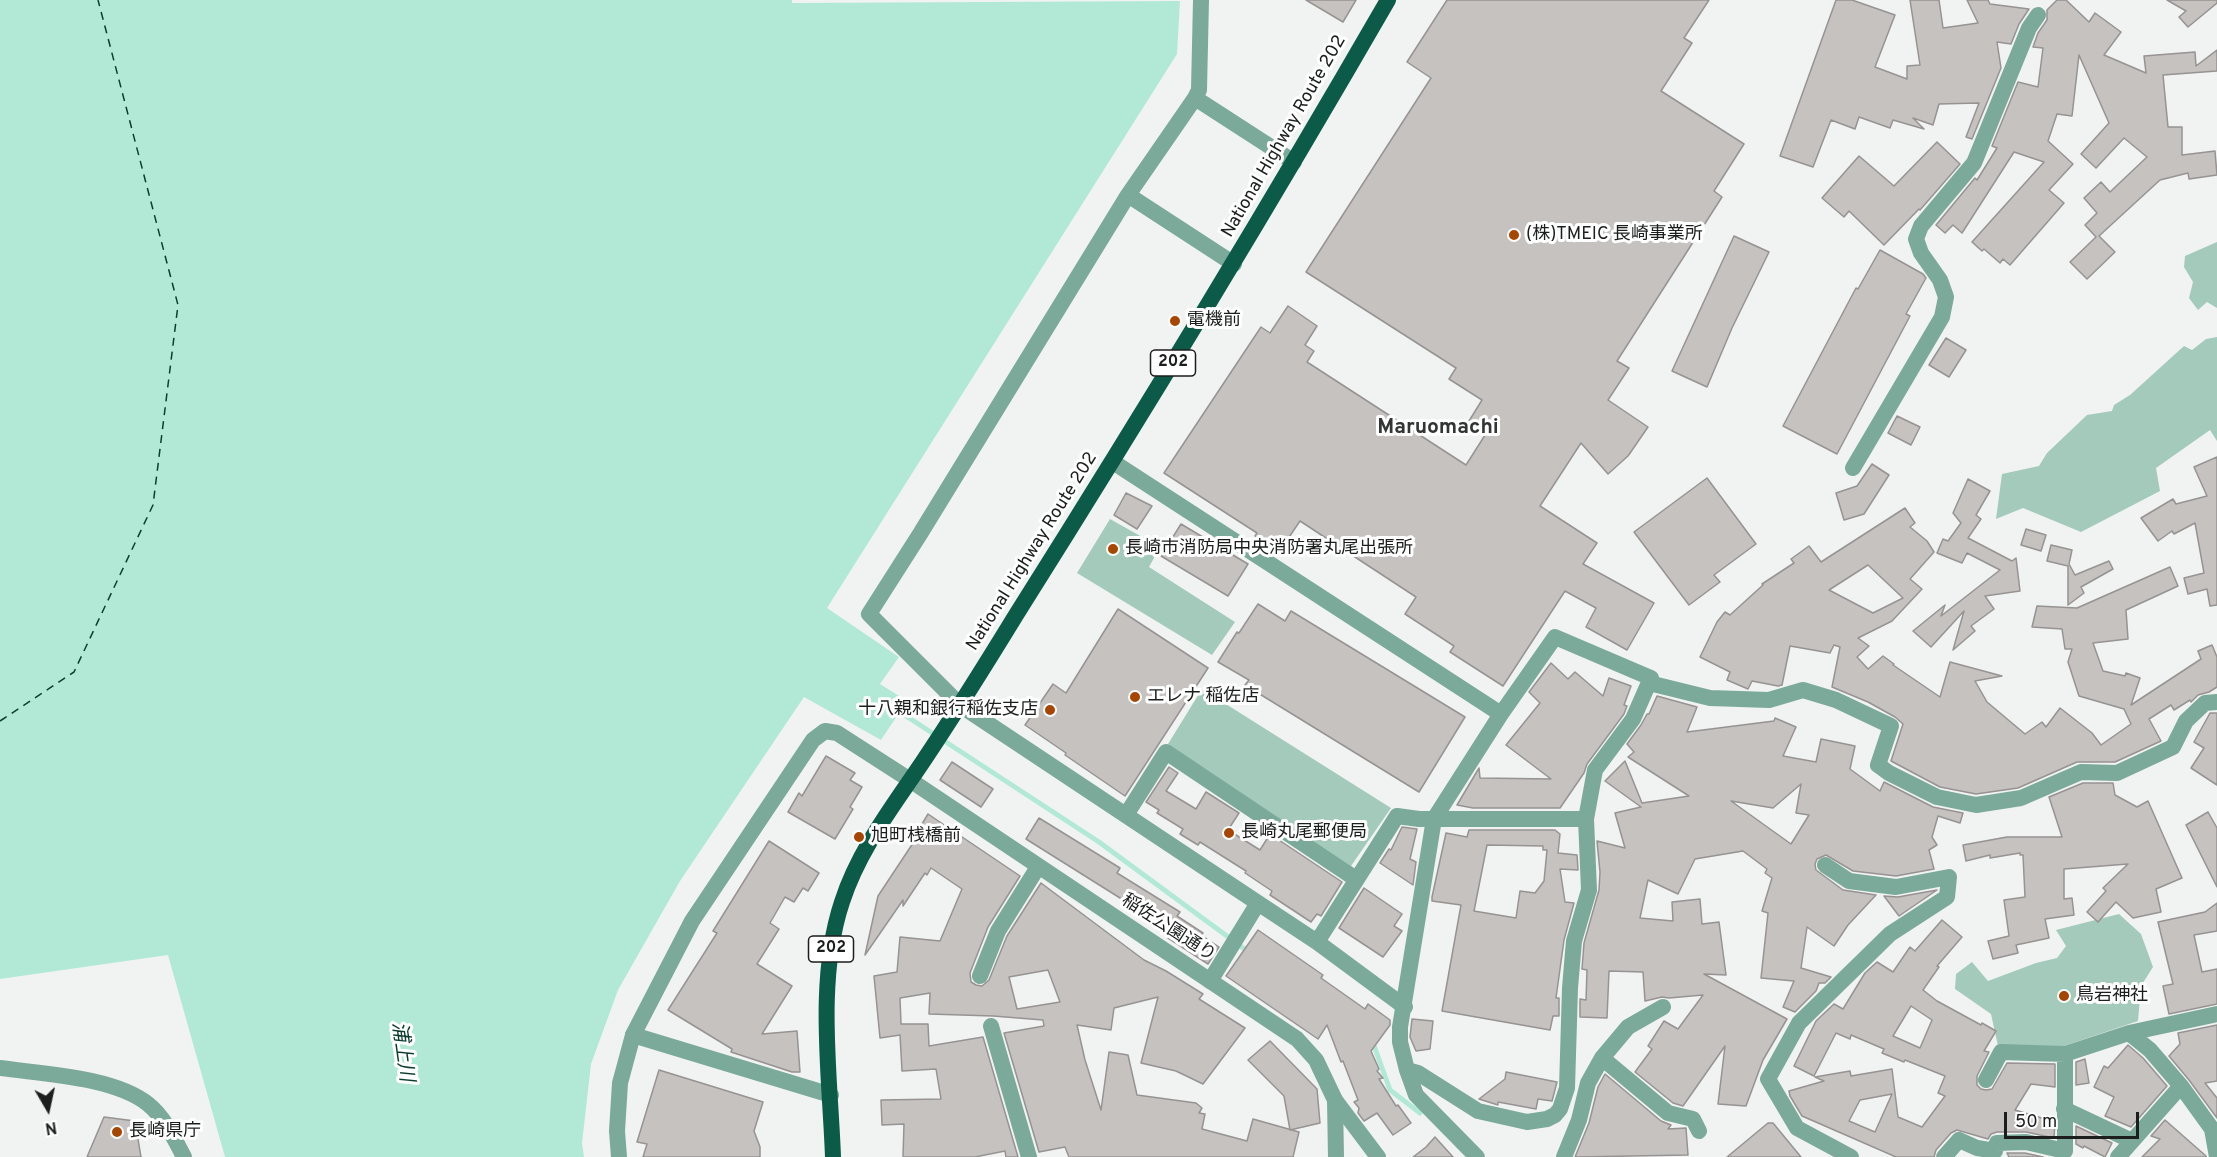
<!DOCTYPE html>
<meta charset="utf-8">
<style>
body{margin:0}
#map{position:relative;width:2217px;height:1157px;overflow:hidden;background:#f0f3f2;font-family:Overpass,sans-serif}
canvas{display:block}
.north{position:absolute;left:18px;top:1079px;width:60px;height:60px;-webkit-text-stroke:4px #fff;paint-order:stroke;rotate:171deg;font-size:16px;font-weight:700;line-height:24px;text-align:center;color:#1c1d1d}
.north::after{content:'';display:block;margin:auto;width:21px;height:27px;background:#1c1d1d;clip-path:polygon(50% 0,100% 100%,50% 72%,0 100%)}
.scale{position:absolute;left:2004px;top:1112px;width:135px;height:27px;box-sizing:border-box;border:3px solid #1c1d1d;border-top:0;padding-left:8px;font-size:18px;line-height:21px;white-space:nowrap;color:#1c1d1d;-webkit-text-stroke:4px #fff;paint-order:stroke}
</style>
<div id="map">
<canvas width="2217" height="1157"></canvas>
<div class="north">N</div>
<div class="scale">50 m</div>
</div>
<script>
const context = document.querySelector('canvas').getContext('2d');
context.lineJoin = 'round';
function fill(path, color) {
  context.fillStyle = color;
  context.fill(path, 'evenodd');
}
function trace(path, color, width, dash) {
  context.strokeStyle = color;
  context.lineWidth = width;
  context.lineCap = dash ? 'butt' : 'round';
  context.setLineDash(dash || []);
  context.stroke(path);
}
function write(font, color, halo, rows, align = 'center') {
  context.font = font + ' Overpass,"Noto Sans JP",sans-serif';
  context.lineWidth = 6;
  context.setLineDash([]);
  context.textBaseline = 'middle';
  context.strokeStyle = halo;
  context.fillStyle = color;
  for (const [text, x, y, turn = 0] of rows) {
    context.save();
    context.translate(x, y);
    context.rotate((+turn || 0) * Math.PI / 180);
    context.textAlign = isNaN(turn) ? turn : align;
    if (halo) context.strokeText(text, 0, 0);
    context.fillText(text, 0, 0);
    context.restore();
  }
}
fill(new Path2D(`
 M2217 242V308L2207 302 2198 310 2189 298 2193 282 2184 267 2185 256Z
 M2217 337V441L2210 430 2156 468 2160 491 2081 532 2023 508 1996 519 2002 474 2039 466 2047 453 2087 415 2112 411 2114 405 2130 395 2184 346 2192 350 2206 339Z
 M1110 519 1160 547 1149 567 1235 622 1212 655 1077 573Z
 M1202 689 1391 808 1351 866 1168 744Z
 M2119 914 2141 934 2153 967 2141 986 2138 1021 2064 1046H1998L1991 1014 1955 989 1956 974 1972 962 1988 981 2036 963 2057 958 2066 946 2056 930Z`), '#a4cabc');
fill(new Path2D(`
 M0 0H792V3L1180 1 1177 54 827 608 899 657 880 684 907 701 881 740 804 697 680 881 618 990 591 1064 582 1143 584 1157H225L168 955 0 979Z`), '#b2e9d6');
trace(new Path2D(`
 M900 712 1099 842 1250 953
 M1372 1040 1390 1090 1420 1113`), '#b2e9d6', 5);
trace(new Path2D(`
 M0 721 74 672 153 505 178 305 98 0`), '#0d3d30', 1.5, [8, 6]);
const building = new Path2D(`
 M1306 0H1356L1343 22Z
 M1447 0H1709L1684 38 1692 43 1661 91 1744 144 1714 191 1722 197 1617 361 1629 368 1608 400 1648 427 1628 456 1608 474 1581 443 1540 506 1597 543 1583 564 1654 603 1627 650 1586 627 1596 608 1565 591 1503 686 1450 652 1454 646 1405 614 1416 597 1300 521 1279 552 1255 536 1257 533 1164 473 1261 327 1270 333 1288 306 1317 326 1305 345 1314 351 1307 362 1466 465 1487 432 1469 421 1482 400 1449 379 1456 368 1306 272 1431 78 1407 62Z
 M1836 0H1852L1895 15 1875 67 1907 79V66L1920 65 1910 0H1939L1943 28 1978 23 1967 0H1988L1990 4 2029 9 2019 24 2011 44 1997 42 2001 68 1972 139 1966 137 1979 103 1939 104 1933 125 1913 118 1924 129 1893 120 1890 128 1859 117 1855 129 1831 120 1813 167 1780 156Z
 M2057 0H2066L2089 22 2095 13 2121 32 2104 55 2146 73 2144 56 2195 52 2196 66 2217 50V71L2163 75 2168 127H2182V155L2215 151 2217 175 2189 179 2188 173 2160 180 2099 236 2115 252 2087 279 2070 262 2096 237 2085 225 2097 213 2084 198 2101 182 2110 192 2147 157 2124 138 2096 168 2081 154 2109 123 2079 55 2072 116 2057 114 2048 141 2073 164 2049 190 2064 203 2010 265 2003 259 2000 263 1984 249 1982 251 1972 242 2044 162 2014 152 1962 233 1953 225 1945 233 1936 225 1975 178 1977 180 1997 148 1992 146 2018 82 2038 87 2043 48 2033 47 2038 33 2047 20V10Z
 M2167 0H2217V3L2188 27 2179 17 2186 11Z
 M1937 142 1960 164 1920 210 1919 209 1884 245 1849 211 1844 217 1822 198 1859 156 1894 186Z
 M1734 236 1769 252 1732 328 1707 387 1672 371Z
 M1880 250 1923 274 1926 278 1906 314 1910 316 1837 454 1783 426 1856 288 1858 289Z
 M1946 338 1966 350 1949 377 1929 365Z
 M1897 416 1920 427 1911 445 1888 433Z
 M2217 457V605L2210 606 2207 589 2188 594 2184 578 2204 573 2195 523 2174 534 2172 531 2158 541 2141 518 2173 499 2176 504 2207 496 2194 467Z
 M1872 464 1889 475 1864 514 1844 520 1836 493 1857 486Z
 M1707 478 1756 544 1714 575 1720 582 1689 605 1634 532Z
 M1968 479 1990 491 1976 515 1981 519 1968 538 2012 561 2016 558 2020 591 1985 596 1994 609 1971 626 1975 631 1953 650 1964 611 1931 647 1913 631 1945 605 1941 616 2000 570 1967 553 1962 563 1937 553 1943 539 1948 541 1961 523 1953 513Z
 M1126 493 1152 506 1137 529 1114 515Z
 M1905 508 1915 523 1910 527 1927 541 1934 552 1910 579 1922 589 1892 621 1858 638 1869 646 1857 657 1868 669 1883 656 1894 664 1893 665 1940 697 1950 662 2002 676 1975 681 1987 702 2025 734 2042 722 2046 727 2060 708 2092 733 2101 745 2131 724 2124 709 2079 696 2068 662 2072 649H2065L2062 629 2032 627 2037 606 2077 608 2170 567 2178 586 2126 610 2128 639 2093 643 2103 671 2125 676 2126 673 2140 678 2131 705 2201 659 2198 651 2212 645 2217 657V687L2209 692 2198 695 2191 702 2190 700 2174 710 2171 705 2149 719 2161 741 2115 762H2077L2018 788 1976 794 1940 787 1891 761 1903 724 1895 717 1868 702 1832 687 1840 647 1834 645 1830 653 1790 646 1782 685 1778 686 1752 681 1748 689 1727 680 1730 672 1700 657 1717 622 1725 612 1730 615 1763 585 1762 584 1794 563 1791 559 1809 546 1821 562ZM1868 565 1903 598 1873 613 1829 590Z
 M1181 524 1248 564 1228 596 1161 556Z
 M2026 529 2046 535 2041 551 2021 545Z
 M2051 545 2072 550 2069 564 2075 575 2109 561 2113 569 2081 587 2084 593 2068 605V566L2047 561Z
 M1258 604 1285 621 1291 611 1465 717 1419 792 1245 685 1249 680 1218 662 1237 632 1239 633Z
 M1118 609 1208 668 1125 796 1065 755 1066 753 1025 725 1053 684 1066 693Z
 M1551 663 1568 679 1575 672 1603 696 1609 678 1631 686 1624 705 1627 706 1624 714 1587 764 1584 773 1560 808H1473L1457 805 1479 768 1480 778 1551 779 1506 745 1540 703 1529 692Z
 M1657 696 1697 707 1687 732 1774 721 1775 718 1796 727 1783 756 1816 762 1821 739 1855 746 1850 769 1880 791 1884 782 1933 807 1963 813 1960 823 1938 816 1932 837 1937 845 1929 850 1934 869 1896 876 1853 871 1826 855 1817 859 1815 864 1816 870 1843 890 1876 895 1848 925 1834 946 1807 927 1801 968 1831 977 1825 983H1819L1816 991 1795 1012 1783 1007 1794 981 1761 978 1768 913 1762 911 1772 878 1765 873 1767 869 1743 851 1695 859 1678 894 1648 880 1640 918 1673 921 1672 902 1700 899 1702 924 1719 922 1726 975 1704 974 1787 1019 1763 1060 1746 1106 1718 1104 1725 1046 1683 1106 1673 1103 1635 1072 1652 1049 1648 1046 1664 1021 1678 1029 1703 995 1669 998 1662 997 1645 1001 1643 972 1609 971 1607 1018 1580 1017V999L1586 1000 1587 970 1582 969 1584 943 1599 890 1600 872 1597 841 1625 848 1615 813 1641 807 1605 781 1625 761 1642 803 1689 796 1628 757 1634 752 1627 744 1641 725 1647 714H1649ZM1801 784 1796 813 1809 815 1791 844 1731 801 1773 808Z
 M2210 713H2217V785L2191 768 2204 748 2194 742Z
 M826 756 855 773 850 780 862 787 850 807 853 809 835 839 788 812 799 793 802 796Z
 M952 762 993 789 981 807 940 780Z
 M1169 767 1178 773 1166 791 1196 809 1206 792 1239 813 1228 830 1260 850 1270 834 1342 882 1321 916 1317 914 1311 922 1270 895 1272 891 1245 873 1246 871 1200 842 1198 845 1180 834 1183 829 1157 813 1159 810 1146 802Z
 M2083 783H2113L2115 795 2137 807 2148 801 2182 878 2156 889 2161 912 2133 918 2116 902 2098 922 2087 912 2106 891 2103 888 2128 864 2064 869V899L2072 898 2074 915 2045 919 2049 938 2016 945 2018 953 1993 959 1988 941 2009 936 2004 900 2025 897 2023 855H2020V853L1990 858V855L1966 861 1963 845 2007 837H2062L2049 797Z
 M2208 812 2217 828V887L2186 825Z
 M928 814 1020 876 988 927 970 973 971 982 976 985 982 986 989 980 1007 936 1041 883 1144 960 1166 971 1203 994 1199 999 1245 1028 1203 1084 1176 1071 1141 1063 1158 997 1114 1008 1111 1030 1077 1025 1085 1060 1101 1110 1109 1052 1128 1055 1137 1095 1196 1103 1202 1108 1199 1113 1205 1114 1202 1129 1247 1141 1253 1119 1299 1132 1293 1157H1069L1065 1147 1039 1152 1004 1033 1044 1026 1043 1020 993 1016 929 1014 930 993 900 998 901 1024H928L929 1046 983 1037 1018 1157H1006L1005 1151 975 1157H903L904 1124 882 1125 881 1100 941 1099 936 1069 902 1071 900 1035 880 1038 874 976 897 972 900 937 940 941 962 889 931 868 927 875 925 873 903 906V900L865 955 878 896 921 831 919 829ZM1048 970 1060 1002 1017 1009 1009 977Z
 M1039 818 1120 868 1117 873 1180 912 1177 916 1203 933 1201 935 1219 947 1208 964 1168 938 1170 934 1127 906 1128 903 1026 839Z
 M1402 827 1417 829 1410 859 1416 862 1413 885 1380 863 1389 849 1391 850Z
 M1469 830H1555L1560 834 1558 853 1577 855 1578 870 1560 869 1565 902 1574 903 1564 940 1556 998H1559V1016H1553L1550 1030 1442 1011 1461 905 1432 901V897L1446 833 1467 837ZM1487 845 1543 846V850H1547L1544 881 1535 893 1520 891 1516 918 1474 911Z
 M769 841 819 873 808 891 803 888 794 902 785 897 770 923 779 929 757 964 792 986 762 1034 797 1031 800 1072H792L731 1052 732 1049 668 1010 717 933 713 931Z
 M1364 888 1402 914 1394 926 1402 931 1383 957 1339 928Z
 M1937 890 1899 916 1884 896 1898 897Z
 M2217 903V931L2194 935 2202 972 2217 969V1004L2169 1014 2163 986 2173 984 2158 922 2205 912Z
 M1942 920 1962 937 1937 966 1939 967 1923 990 1937 1001 1981 1025 1982 1023 1996 1031 1984 1051 1989 1052 1977 1076V1085L1981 1089 1986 1090 1992 1089 2007 1063 2055 1064V1087L2031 1084 2015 1110 2055 1122 2054 1138 2026 1132H1997L1991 1134 1988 1139 1957 1130 1951 1133 1936 1150 1934 1157H1896L1802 1116 1790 1096 1789 1091 1824 1081 1815 1077 1850 1071 1851 1076 1892 1069 1898 1117 1922 1127 1945 1096 1938 1093 1945 1076 1905 1060 1904 1062 1882 1053 1884 1049 1851 1035 1850 1039 1836 1033 1814 1076 1794 1066 1816 1021 1834 1004 1843 1009 1865 973 1877 962 1893 972 1910 947 1915 951ZM1911 1006 1932 1020 1920 1048 1893 1036ZM1892 1094 1875 1132 1849 1121 1860 1100Z
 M1258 930 1323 975 1321 978 1365 1009 1368 1004 1390 1020V1025L1371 1051 1379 1069 1377 1071 1383 1078 1379 1079 1396 1106 1398 1105 1411 1123 1393 1135 1377 1113 1364 1121 1358 1113 1359 1108 1354 1102 1358 1100 1343 1061 1341 1062 1327 1025 1318 1039 1226 976Z
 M1412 1019 1433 1021 1430 1049 1416 1051 1410 1037Z
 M2217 1025V1081L2205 1083 2217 1098V1118L2189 1080 2169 1056 2180 1044 2178 1033Z
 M1270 1041 1317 1089 1320 1123 1290 1130 1284 1096 1248 1060Z
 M2128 1045 2143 1058 2167 1086 2131 1127 2105 1116 2114 1097 2094 1087 2104 1066 2108 1068Z
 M2085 1059 2089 1083 2076 1085V1062Z
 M659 1070 763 1102 754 1131 760 1147V1157H643L647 1144 637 1142Z
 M1506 1072 1557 1082 1552 1101 1538 1099 1536 1109 1498 1102V1105L1479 1099 1505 1079Z
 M1605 1074 1661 1121 1671 1125 1668 1129 1686 1128 1688 1155 1575 1157 1589 1123 1598 1087Z
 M104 1117 135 1121 141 1157H87Z
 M2165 1120 2206 1156V1157H2142L2160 1139 2151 1136Z
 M1768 1123H1773L1801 1157H1727Z
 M2076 1126 2112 1143 2105 1157 2084 1146 2083 1148 2076 1144Z
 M1435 1137 1453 1157H1413L1426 1147Z
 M2007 1153H2025L2043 1157H2009Z`);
fill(building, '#c5c2c0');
trace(building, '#969392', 1.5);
trace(new Path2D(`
 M1201 0 1199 90 1195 98 1128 195 920 534 869 614 960 705 1258 903 1210 981
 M1195 98 1294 162
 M1128 195 1234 264
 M1113 462 1501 714
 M1853 468 1942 317 1946 297 1940 280 1921 253 1916 239 1921 226 1974 163 2029 28 2038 15
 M1649 683 1710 698 1769 700 1803 690 1836 700 1891 726 1878 765 1889 773 1937 797 1976 805 2021 798 2081 772 2117 773 2173 747 2186 721 2205 703 2217 702
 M1126 815 1166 752 1356 879
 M1825 865 1849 881 1896 887 1949 877 1947 897 1890 934 1799 1023 1768 1079 1797 1128 1851 1157
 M1258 903 1317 942 1405 1007
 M1317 942 1397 816 1419 819H1586
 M980 976 998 931 1038 867
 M991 1026 1029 1157
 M2129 1033 2150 1050 2181 1086 2212 1129 2217 1157
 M633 1035 831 1095
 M1602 1058 1668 1113 1693 1119 1699 1131
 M1407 1070 1418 1073 1478 1111 1527 1122 1547 1119 1555 1115 1560 1109 1567 1088 1570 988 1574 941 1589 890 1586 819 1595 770 1633 719 1651 678 1555 637 1501 714 1434 819 1400 1027V1042L1407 1070 1416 1095 1477 1157
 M1986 1080 2001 1052 2065 1054 2129 1033 2217 1014
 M1335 1100 1378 1157
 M2064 1109 2132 1141
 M1564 1157 1579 1120 1588 1083 1602 1058 1628 1027 1663 1007
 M1944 1157 1959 1140 1977 1148 1995 1151 1997 1143 2026 1142 2065 1151V1054
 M2118 1157 2181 1086`), '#7baa9a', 16);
trace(new Path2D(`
 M0 1068C43 1074 114 1077 148 1104 165 1118 174 1138 184 1157
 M619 1157 617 1131 620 1083 633 1035 692 921 813 740 825 731 837 733 910 780 1297 1039 1316 1060 1335 1100 1336 1157`), '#7baa9a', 16);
trace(new Path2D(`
 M833 1157C830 1075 816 980 842 902 859 849 894 805 924 760 956 712 986 664 1016 615 1144 412 1268 208 1388 0`), '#0c5b48', 16);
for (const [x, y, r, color] of [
 [1514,235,6,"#a74600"],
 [1175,321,6,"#a74600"],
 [1113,549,6,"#a74600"],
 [1135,697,6,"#a74600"],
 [1050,710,6,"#a74600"],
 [1229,833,6,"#a74600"],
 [859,837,6,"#a74600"],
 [2064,996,6,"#a74600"],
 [117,1132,6,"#a74600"]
]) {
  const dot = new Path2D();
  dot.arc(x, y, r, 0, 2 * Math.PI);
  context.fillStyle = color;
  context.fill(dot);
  trace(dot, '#fff', 2);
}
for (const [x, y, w] of [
 [1173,363,45],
 [831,949,45]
]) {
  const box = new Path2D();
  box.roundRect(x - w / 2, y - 13, w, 26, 4.5);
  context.fillStyle = '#fff';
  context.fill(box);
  trace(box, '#1c1d1d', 1.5);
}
write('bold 16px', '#1c1d1d', null, [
 ["202",1173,363],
 ["202",831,949]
]);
write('18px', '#1c1d1d', '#fff', [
 ["National Highway Route 202",1285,137,-60],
 ["National Highway Route 202",1033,552,-58],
 ["稲佐公園通り",1168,929,33]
]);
write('18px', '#1c1d1d', '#fff', [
 ["(株)TMEIC 長崎事業所",1526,235],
 ["電機前",1187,321],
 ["長崎市消防局中央消防署丸尾出張所",1125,549],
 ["エレナ 稲佐店",1147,697],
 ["十八親和銀行稲佐支店",1038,710,"right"],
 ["長崎丸尾郵便局",1241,833],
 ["旭町桟橋前",871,837],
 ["鳥岩神社",2076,996],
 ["長崎県庁",129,1132]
], 'left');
write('italic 20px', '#0d3d30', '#fff', [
 ["浦上川",401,1052,82]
]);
write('bold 21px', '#333534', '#fff', [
 ["Maruomachi",1438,429]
]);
</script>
